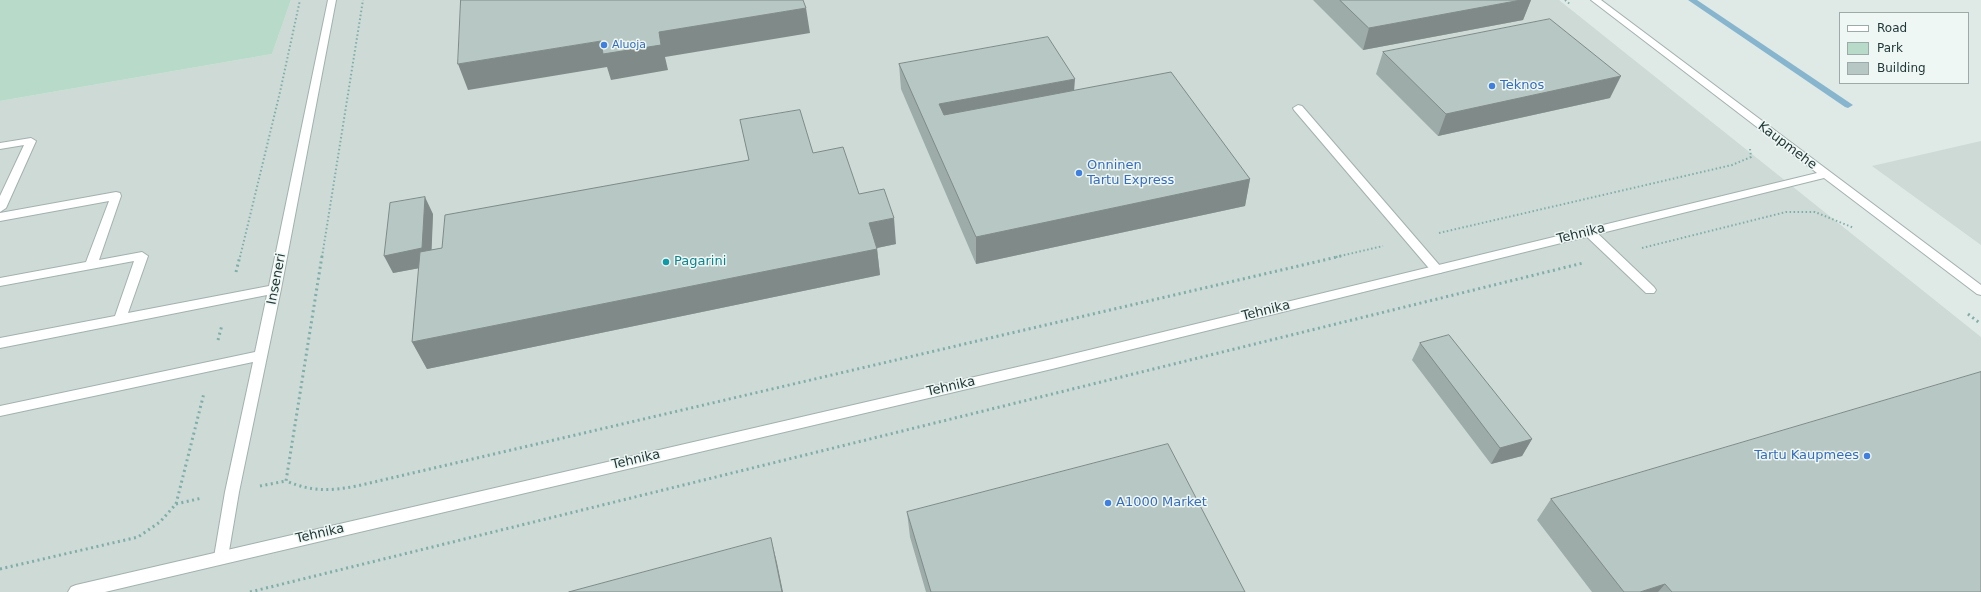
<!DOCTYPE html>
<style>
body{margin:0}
#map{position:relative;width:1981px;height:592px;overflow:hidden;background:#dfeae7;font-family:"DejaVu Sans",sans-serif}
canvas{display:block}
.legend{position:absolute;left:1839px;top:12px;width:130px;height:72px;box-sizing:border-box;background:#eff7f4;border:1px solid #9caba9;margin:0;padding:5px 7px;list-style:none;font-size:12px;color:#203938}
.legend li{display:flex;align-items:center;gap:8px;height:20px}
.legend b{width:20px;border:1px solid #9caba9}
</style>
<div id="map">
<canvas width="1981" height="592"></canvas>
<ul class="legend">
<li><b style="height:5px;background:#fff"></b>Road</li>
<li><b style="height:11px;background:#b8dbc9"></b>Park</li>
<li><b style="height:11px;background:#b7c7c4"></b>Building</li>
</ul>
</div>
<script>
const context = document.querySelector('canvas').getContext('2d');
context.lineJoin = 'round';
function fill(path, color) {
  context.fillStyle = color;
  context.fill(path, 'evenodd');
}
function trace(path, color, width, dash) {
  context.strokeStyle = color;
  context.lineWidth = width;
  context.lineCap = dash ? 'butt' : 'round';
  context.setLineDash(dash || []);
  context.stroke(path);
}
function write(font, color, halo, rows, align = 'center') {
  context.font = font + ' "DejaVu Sans",sans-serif';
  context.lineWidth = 3;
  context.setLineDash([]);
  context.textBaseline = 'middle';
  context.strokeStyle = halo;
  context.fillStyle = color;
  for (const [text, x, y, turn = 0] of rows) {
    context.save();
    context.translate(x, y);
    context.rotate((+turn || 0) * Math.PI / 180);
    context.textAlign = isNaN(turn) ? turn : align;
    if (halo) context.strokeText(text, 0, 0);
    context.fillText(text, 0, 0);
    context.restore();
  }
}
fill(new Path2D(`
 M291 0H1559L1981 337V592H0V101L272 54Z
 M1981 141V245L1872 166Z`), '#cddad6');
fill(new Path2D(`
 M0 0H291L272 54 0 101Z`), '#b8dbc9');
fill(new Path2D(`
 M1688 0H1697L1853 105 1848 108 1845 107Z`), '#87b5ce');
const service = new Path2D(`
 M328 0H336L281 289 239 492 228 557 226 562 221 564 216 562 214 557 225 492 253 362 0 416V406L255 352 267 295 0 348V338L115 316 134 261 0 286V278L86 262 109 201 0 221V213L116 192 120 193 121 196 99 260 142 252 148 256 128 313 269 286Z
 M1298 105 1302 106 1441 267 1443 270 1441 273H1433L1294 110 1293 108Z
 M31 138 36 141 6 208 0 212V196L24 145 0 149V143Z
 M1589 228 1593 229 1654 287 1656 290 1654 293H1646L1585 235 1583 232Z`);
const minor = new Path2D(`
 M1591 0H1601L1981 285V295L1977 294 1824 178 1052 369 105 592H68L71 587 76 585 1052 359 1817 173Z`);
trace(service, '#a2b1af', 2);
trace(minor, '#a2b1af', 2);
trace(new Path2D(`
 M1565 0 1571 5
 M1439 233 1732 165 1751 157 1750 149
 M1642 248 1786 212H1815L1854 228
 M240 257 280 92 300 0
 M322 257 363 0
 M1336 257 1383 246`), '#80ada8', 2, [1.5, 2.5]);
trace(new Path2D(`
 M322 256 286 481C313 492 329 491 357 486L1341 256
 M236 272 240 256
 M1968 314 1981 324
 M218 340 222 325
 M260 486 286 481
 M176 504 202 498
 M0 569 138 537 160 522 176 504 204 393
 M250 592 1583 263`), '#80ada8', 3, [2, 3.5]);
fill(service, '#fff');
fill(minor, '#fff');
fill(new Path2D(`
 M1313 0H1531L1523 20 1363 50Z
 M1383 52 1610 98 1438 136 1376 74Z
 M899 64 1074 91 1250 179 1245 206 976 264 901 89Z
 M740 120 813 153 859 194 896 244 877 248 880 275 427 369 412 342 419 268 393 273 433 214 431 250 442 248 749 160Z
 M1420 343 1532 439 1522 456 1491 464 1412 360Z
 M1551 499 1981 592H1592L1537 520Z
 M907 512 1245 592H926L910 537Z`), '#9daba9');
fill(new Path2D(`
 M1521 0H1531L1523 20 1363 50 1369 28Z
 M806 8 810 33 665 57 668 70 611 80 607 67 468 90 458 64Z
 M1621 76 1610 98 1438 136 1446 114Z
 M1075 79 1073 105 940 130 939 104Z
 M1250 179 1245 206 976 264V237Z
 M425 197 433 214 431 266 393 273 384 256Z
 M894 218 896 244 872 249 869 223Z
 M877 249 880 275 427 369 412 342Z
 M1532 439 1522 456 1491 464 1500 448Z
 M771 538 777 563 783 592H782Z
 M1665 584 1658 592H1640Z`), '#808b89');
const building = new Path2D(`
 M461 0H803L806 8 659 32 661 45 603 54 601 41 458 64Z
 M1340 0H1521L1369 28Z
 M1550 19 1621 76 1446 114 1383 52Z
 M1048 37 1075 79 939 104 944 115 1171 72 1250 179 976 237 899 64Z
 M800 110 813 153 843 147 859 194 884 189 894 218 869 223 877 249 412 342 420 252 442 248 445 215 749 160 740 120Z
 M425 197 422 248 384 256 390 203Z
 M1449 335 1532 439 1500 448 1420 343Z
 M1981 372V592H1672L1665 584 1640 592H1624L1551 499Z
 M1168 444 1245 592H931L907 512Z
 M771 538 782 592H569Z`);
fill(building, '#b7c7c4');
trace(building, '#808b89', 1);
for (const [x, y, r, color] of [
 [604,45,4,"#3f7fe0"],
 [1492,86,4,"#3f7fe0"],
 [1079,173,4,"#3f7fe0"],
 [666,262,4,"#0f9aa8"],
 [1867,456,4,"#3f7fe0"],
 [1108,503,4,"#3f7fe0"]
]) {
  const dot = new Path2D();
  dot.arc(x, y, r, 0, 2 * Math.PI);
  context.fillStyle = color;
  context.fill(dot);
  trace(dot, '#eff7f4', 1.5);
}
write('11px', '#366cbe', '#eff7f4', [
 ["Aluoja",612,45]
], 'left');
write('13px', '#366cbe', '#eff7f4', [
 ["Teknos",1500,86],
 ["Onninen",1087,166],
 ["Tartu Express",1087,181],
 ["Tartu Kaupmees",1859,456,"right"],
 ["A1000 Market",1116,503]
], 'left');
write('13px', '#203938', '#eff7f4', [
 ["Kaupmehe",1787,146,37],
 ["Tehnika",1581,234,-14],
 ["Inseneri",277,279,-79],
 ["Tehnika",1266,311,-14],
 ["Tehnika",951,387,-13],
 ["Tehnika",636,460,-13],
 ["Tehnika",320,534,-13]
]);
write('13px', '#0d838f', '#eff7f4', [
 ["Pagarini",674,262]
], 'left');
</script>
